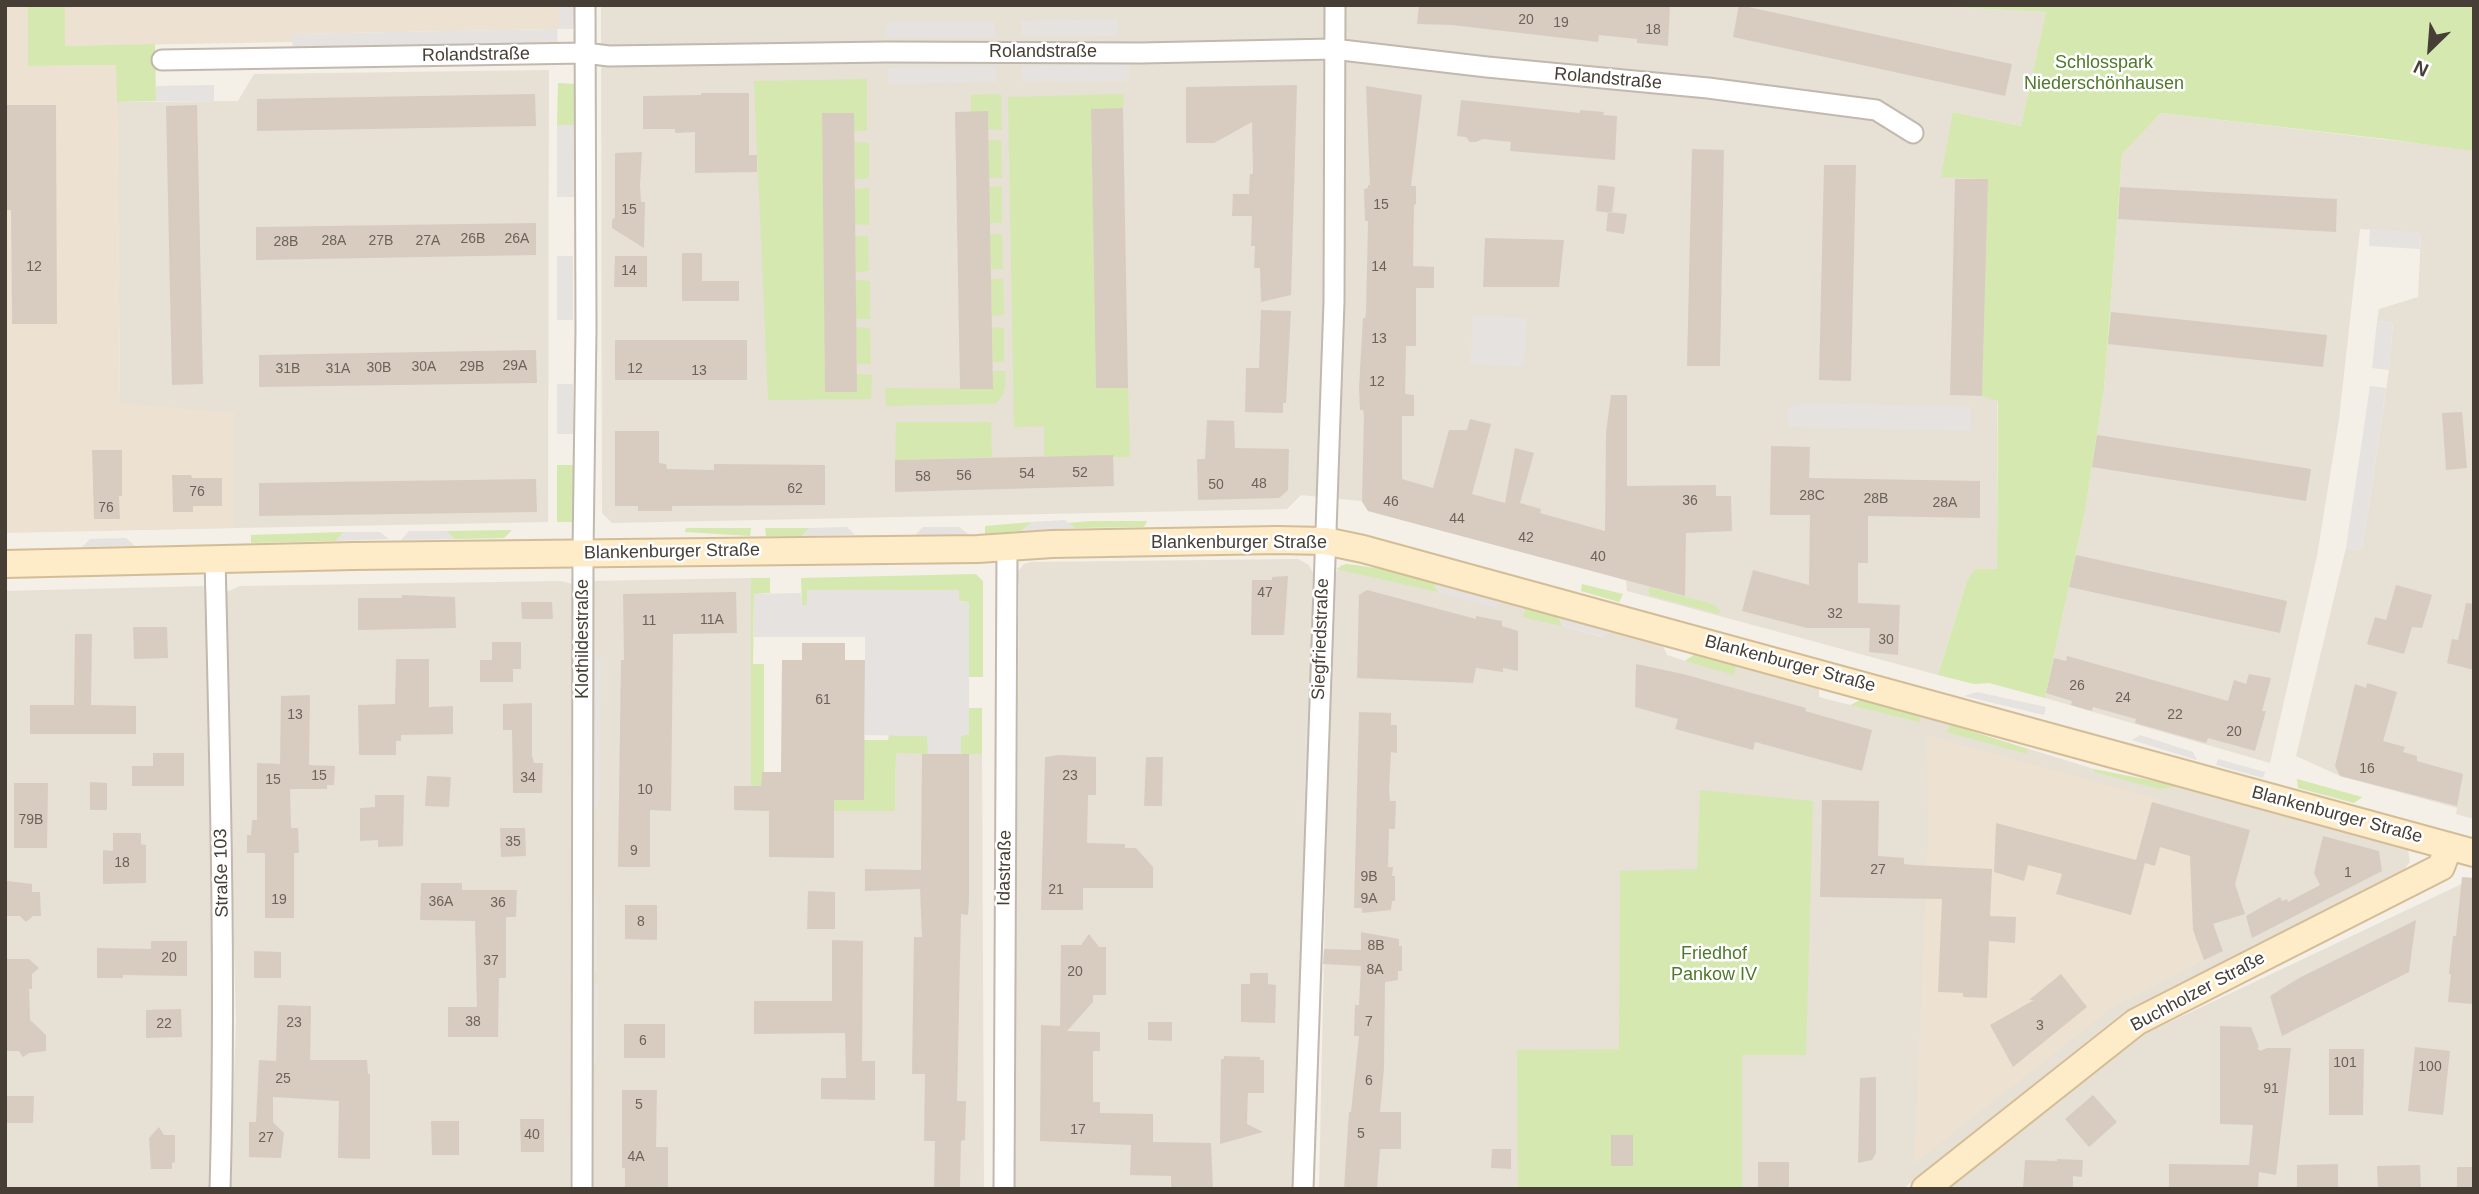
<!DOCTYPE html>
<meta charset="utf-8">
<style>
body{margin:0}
#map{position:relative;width:2479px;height:1194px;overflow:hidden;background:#f4efe7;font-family:Helvetica,sans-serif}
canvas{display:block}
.frame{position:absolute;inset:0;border:7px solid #473f36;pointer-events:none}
.north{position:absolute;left:2395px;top:14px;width:70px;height:70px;-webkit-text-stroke:5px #fff;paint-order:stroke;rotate:205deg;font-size:19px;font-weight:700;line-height:28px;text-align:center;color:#473f36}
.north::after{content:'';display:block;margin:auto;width:24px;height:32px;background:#473f36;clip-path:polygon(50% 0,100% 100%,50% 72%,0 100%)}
</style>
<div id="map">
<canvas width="2479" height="1194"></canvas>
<div class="frame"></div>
<div class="north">N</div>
</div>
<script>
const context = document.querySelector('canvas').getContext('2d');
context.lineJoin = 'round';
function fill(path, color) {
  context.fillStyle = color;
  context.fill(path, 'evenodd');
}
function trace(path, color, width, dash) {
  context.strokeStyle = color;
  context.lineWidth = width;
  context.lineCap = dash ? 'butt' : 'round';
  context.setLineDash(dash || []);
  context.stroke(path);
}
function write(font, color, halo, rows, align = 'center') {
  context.font = font + ' Helvetica,sans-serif';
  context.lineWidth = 5;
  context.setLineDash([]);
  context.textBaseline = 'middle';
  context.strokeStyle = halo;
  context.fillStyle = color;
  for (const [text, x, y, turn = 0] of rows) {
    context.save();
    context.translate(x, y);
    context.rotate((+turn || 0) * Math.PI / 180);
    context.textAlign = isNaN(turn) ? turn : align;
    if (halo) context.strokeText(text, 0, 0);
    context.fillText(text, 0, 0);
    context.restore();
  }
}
fill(new Path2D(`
 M601 5H1912L2046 12 2021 126 1953 112 1998 159 1997 569 1967 581 1938 675 1627 591 1626 580 1368 511 1361 501 1301 495 1287 509 612 523 602 513Z
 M549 70 548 522 79 531 120 402 117 102 238 101 254 74Z
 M2161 113 2474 150V819L2456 814 2457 808 2340 776 2296 756 2346 548 2362 550 2389 370 2393 323 2377 321 2379 309 2418 297 2421 233 2360 229 2339 419 2317 556 2270 763 2045 698 2085 511 2104 389 2122 154Z
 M1298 559 1309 565 1313 573 1298 1189H1014L1019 583 1016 582V574L1024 564 1030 562Z
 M1341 565H1355L1393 572 1433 583 1438 592 1495 607 1502 602 1558 617 1563 626 1601 637 1611 632 1663 646 1667 655 1685 661 1694 655 1819 689V697L1834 701 1851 705 1860 700 1951 725 2094 769 2178 786 2408 850 2410 862 2402 872 2125 1011 1903 1189H1319L1332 578Z
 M751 578V811H895L896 753 982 754 984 1189H592V581Z
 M561 581 576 585 577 595 570 1189H230L236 1021 224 593 240 586Z
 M205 586 211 598 215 1189H5V591Z
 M2466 882 2474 885V1189H1948L2138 1037Z`), '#e7e0d5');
fill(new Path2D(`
 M5 5H28L29 66 117 65 120 403 234 413 233 528 5 533Z
 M65 5H559V29L293 34V42L64 46Z
 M1927 735 2161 800 2149 844 2190 856 2193 930 2204 960 2112 1008 1914 1164 1928 840Z`), '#ede2d1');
fill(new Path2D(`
 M28 5H65V46L155 44 156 101 117 102 116 65 28 66Z
 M2474 5V151L2386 139 2161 113 2122 154 2104 389 2085 511 2046 693 2045 698 1989 683 1974 684 1938 675 1967 581 1975 569H1997L1998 401 1982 396 1988 179 1941 177 1953 112 2021 126 2046 12 1912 5Z
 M867 79V131H854L822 114 825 391 857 392V374L872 375 871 399 768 400 754 81Z
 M558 83 575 84V125H557Z
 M1001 94 1002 130 988 129V111L971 112V95Z
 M1124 94 1123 108 1091 110 1096 388H1128L1130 457 1044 456V426L1014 427 1008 97Z
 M989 140H1001L1002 178H989Z
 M854 142 869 143V178L855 179Z
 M1002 186V223H990L989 187Z
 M869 188V225L855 224V189Z
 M990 234H1002L1003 269H991Z
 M855 236H868L869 271 856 272Z
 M991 279H1003L1004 315 992 316Z
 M856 280 870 281V319H856Z
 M856 327 870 328 871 364H857Z
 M992 327 1004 328V362H993Z
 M993 371H1005C1006 385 1006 395 995 404L886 406 885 388 993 389Z
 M896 422H991L992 457 895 460Z
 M557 465H575L574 522H557Z
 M1092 521H1147L1144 527 1075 528 1067 523Z
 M1032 522 1021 531 985 534V526Z
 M686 528H751L750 536 685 532Z
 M765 528H810L802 536H766Z
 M512 530 504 538 455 539 446 531Z
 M344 532 335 541 251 543V535Z
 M1346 564 1376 568 1433 583 1438 592 1336 569Z
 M976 574 983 581V677H969V602L808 590 807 605H802L801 578Z
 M751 578H770V593L754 594 753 664H764V772H762L761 799 863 800 864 740H888L889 735 928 736V754L896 753 895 811H751Z
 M1582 584 1623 594 1619 602 1581 591Z
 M1649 587 1712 604 1720 610 1719 614 1649 595Z
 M1526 608 1558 617 1562 626 1523 617Z
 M1694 655 1736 666 1734 675 1685 661Z
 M1860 700 1919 716 1920 722 1851 705Z
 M969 708H982V754H961V736L969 734Z
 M1951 725 2027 749 2028 754 1946 732Z
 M2094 769 2178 786 2159 789 2094 772Z
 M2297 779 2362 797 2361 798 2354 803 2298 788Z
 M1700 790 1813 801 1806 1055H1742V1189H1518L1517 1050 1619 1049 1620 871 1697 869Z`), '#d4e8b0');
fill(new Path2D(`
 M559 5H575L576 29H559Z
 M1118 19V36L1021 37V21Z
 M887 22H995V38H887Z
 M557 29 558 45 293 50 292 34Z
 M1129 65 1130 81 1022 82V66Z
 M995 66 996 82 888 84V68Z
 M214 85V101H156V86Z
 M557 125H575L574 197H557Z
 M2370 229 2421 233 2420 249 2369 246Z
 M557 256H573V320H557Z
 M1473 315 1527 318 1524 367 1470 364Z
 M2377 321 2393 323 2389 370 2372 368Z
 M557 384H573V434H557Z
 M2370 386 2386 388 2362 550 2346 548Z
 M1803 403 1971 407V431L1788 427V408Z
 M1065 520 1075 528 1021 531 1032 522Z
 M847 527 855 535 802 536 810 528Z
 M923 527H959L968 534 915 535Z
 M409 531H446L455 539 401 540Z
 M344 532H380L389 539 335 541Z
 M126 538 135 546 82 547 90 539Z
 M1433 583 1502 602 1495 608 1438 592Z
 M807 590H959V602H969V734L961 736V754H928L927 736 865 735V637H754V594L801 593 802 605H807Z
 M1558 617 1611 632 1602 637 1563 626Z
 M595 658H601L599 809H593Z
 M1977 692 2046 707 2044 715 1964 696Z
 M1306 719H1313L1310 825H1303Z
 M2140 735 2193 752 2197 760 2132 740Z
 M2218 759 2265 772 2263 778 2216 765Z
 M591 898H597V971H591Z
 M592 984H598L597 1062H591Z`), '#e5e2df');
fill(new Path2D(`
 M1419 5H1670L1668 46 1637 43V39L1599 35 1598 42 1452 25 1417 24Z
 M1739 5 2012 64 2005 96 1733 37Z
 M1297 85 1291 295 1261 302 1260 268H1254L1255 246H1251L1252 216H1232L1233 194H1249L1250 174H1253L1252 122 1214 143H1186V87Z
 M1366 86 1422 95 1411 186H1416V204L1414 205 1413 266 1434 267V288H1416V346H1406L1405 394 1414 395V416H1402V479L1433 488 1449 430H1467L1470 419 1491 424 1472 494 1505 503 1515 448 1534 453 1520 503 1541 509 1540 513 1605 531 1606 432 1611 395H1627V486L1716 485V496H1731L1732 531 1686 533 1685 596 1368 511 1362 501 1364 415 1363 410H1360L1359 388 1363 318H1365L1366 313 1368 221H1365L1364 189 1368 188V185H1370Z
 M701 93H749V155H757V172L695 173V132L675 133V129H643V96L701 95Z
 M535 94 536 126 257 131V99Z
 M1461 100 1580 113V110L1604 112 1603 115 1617 116 1615 160 1510 151 1511 142 1483 139 1476 142H1470L1466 137 1457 136Z
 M5 105H56L57 324H12L11 210H5Z
 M197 105 203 384 172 385 166 106Z
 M1123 108 1128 388H1096L1091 109Z
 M988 111 993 389H960L955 112Z
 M822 113H854L857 392H825Z
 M1692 149 1724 150 1720 366H1687Z
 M642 152 640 185 641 202H645L644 248 612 228V220L615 217V153Z
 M1824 165H1856L1851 381 1819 380Z
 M1955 179H1988L1982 396 1950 395Z
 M1598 185 1615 187 1612 213 1596 211Z
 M2120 187 2337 199 2336 232 2118 219Z
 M1608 212 1627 214 1624 234 1606 231Z
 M536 223V255L256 260V227Z
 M1485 238 1564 240 1559 287H1483Z
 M682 253H702V281H739V301H682Z
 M615 256H647V287H614Z
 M1261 310 1291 311 1286 403H1283V413L1245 412 1246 368H1259Z
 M2111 312 2327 335 2323 367 2108 344Z
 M615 340H747V380H615Z
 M536 350 537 383 259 387V355Z
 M2462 412 2467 468 2446 470 2442 413Z
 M1207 420 1234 421 1235 448 1289 449 1288 490 1279 498 1198 500 1197 459H1205Z
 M615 431H659V463L666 464 667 469 714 470V464L825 465V505L672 506V511H638V506H615Z
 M2097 435 2311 469 2306 501 2092 467Z
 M1771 446 1810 447 1809 478 1980 481V518L1868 516V563H1858V603L1900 605 1898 655 1869 652 1870 628H1807L1742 611 1753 570 1809 585 1810 515H1770Z
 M92 450H122V496H119L120 519H94Z
 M1113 455 1114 486 895 492V460Z
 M172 475H191L192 478H222V506H193V512H173Z
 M536 479 537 512 259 516V483Z
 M2076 555 2287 601 2280 633 2069 587Z
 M1288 576 1284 635H1251L1252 580H1272V577Z
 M2396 585 2432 595 2422 628 2412 627 2404 654 2367 644 2375 617 2386 620Z
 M1367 590 1476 619V616L1502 621V626L1518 631V671L1503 668V672L1476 668 1473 683 1357 678 1359 595Z
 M736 592 737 633 673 634 671 811 650 810V867H618L621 660H624L623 594Z
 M402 595 455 597 456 628 358 630V598H402Z
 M521 602H552L553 619H522Z
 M2466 603 2474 604V670L2447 663 2452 639 2458 640Z
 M133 627H167L168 658 134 659Z
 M75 634H92L91 705 136 706V734H30V705H74Z
 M492 642H521V669H513V682H480V660H492Z
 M802 643H845V660H865L864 800H834V858L769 857V811L734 810V786H761L762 772H781L782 660H802Z
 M2067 656 2228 701 2234 680 2246 684 2249 674 2271 678 2262 711H2266L2255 751 2208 738 2206 743 2135 723 2136 719 2093 707 2092 711 2071 705 2072 701 2046 693 2054 658 2066 661Z
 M396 659H429V707L453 706V734L401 735V741H396V755H359L358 705 395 704Z
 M1636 664 1683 674 1806 708 1805 711 1872 730 1862 771 1755 742 1753 750 1675 729 1678 719 1635 707Z
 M2367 683 2397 692 2383 741 2405 747 2403 752 2417 756V761L2463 774 2457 806 2340 776 2335 766 2355 684 2366 688Z
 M310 695 309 765 335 766 334 785H327V789H290L291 828H298L299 853H294V918H265V853H247V835H251L252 820H257V763L280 764 281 696Z
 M532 703V756L534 763H543L542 793H513L512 730H503V704Z
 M1359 712 1391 713V725H1397V753L1391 752 1389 790 1390 801H1396L1395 829H1389L1388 867H1393L1392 876H1395V901H1392L1391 910 1362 913V908H1354Z
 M153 753H184V786H132V766H153Z
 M922 754H969V900L968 915 961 914 957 1101H966L965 1140 961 1141 960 1189H934L935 1141H924L925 1074H912L914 937H922L920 889 865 891V869L921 870Z
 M1060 755 1096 757V795H1088L1087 843 1125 844V848H1136L1153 867V888H1083V910H1041L1045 757Z
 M1146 757H1163L1162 806H1144Z
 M427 776 451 777 449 807 425 806Z
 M90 782 107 783V810H90Z
 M14 783H48L47 848H14Z
 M375 795H404L403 846 378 847V840L360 841V808L375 807Z
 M1822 800 1879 801 1878 856 1904 858V864L1912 865 1992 869 1990 916 2016 917 2015 943 1989 941 1987 998 1963 997V993L1938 992 1942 899 1820 897Z
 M2152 802 2250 830 2235 884 2245 914 2213 924 2223 951 2204 960 2193 930 2190 856 2160 847 2155 866 2145 863 2131 915 2056 894 2062 874 2028 865 2024 881 1994 872 1996 823 2136 860Z
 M500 828H525L526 856 501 857Z
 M113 833H141V844L146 845V883L103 884V850L113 851Z
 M2323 836 2379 851 2382 871 2252 938 2246 916 2280 897 2282 901 2287 899 2288 902 2320 885 2314 873Z
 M2462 877 2474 878V1004L2448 1002 2451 974H2449L2453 936H2456Z
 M7 881 32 884V892H40L41 916H33L26 922 20 916H7Z
 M421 883H462V890H517L516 917H506V978H499L498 1037H448V1007H477L475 921 420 920Z
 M808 891 835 892V929H807Z
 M625 905H657V940L625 939Z
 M2416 920 2409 972 2282 1036 2270 996 2299 978Z
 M1361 932 1399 939V946H1402V971H1398V980L1385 982 1384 1068 1380 1112H1401V1149H1380L1377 1189H1344L1349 1112H1351L1359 1036H1354L1355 1005H1359L1361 966 1323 964 1324 949 1361 950Z
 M1089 934 1099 947H1106V995H1093V1002L1067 1031 1100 1032V1051H1093V1102H1100V1113L1153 1114V1142L1211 1143 1213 1189H1171V1176L1130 1175 1131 1145 1040 1141 1041 1025 1060 1026 1061 945H1081Z
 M832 940 863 941 862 1061H875V1100L821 1099V1078H846L845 1033 754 1034V1001H832Z
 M151 941H187V976L123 975V978H97V948L151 949Z
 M254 951 281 952V978H254Z
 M5 959H29L39 968 32 974V989H29L30 1020 46 1035V1051L29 1053 23 1057 19 1051H5Z
 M1250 973H1268V984L1276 985 1275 1023 1241 1022V984H1250Z
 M2061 974 2087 1007 2013 1067 1990 1025 2034 1000H2029Z
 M278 1005 311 1006 310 1060H367L368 1074H370V1159L338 1158 339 1101 273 1097V1122L284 1133 281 1158 249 1157V1122H256L259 1060 276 1061Z
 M181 1009 182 1037 146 1038V1010Z
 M1148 1022H1172V1041L1148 1040Z
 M624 1024H665V1058H624Z
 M2220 1026 2251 1027 2259 1047 2257 1048 2260 1051 2267 1048H2291L2276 1175 2259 1172 2258 1189H2169V1164L2249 1165 2253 1125 2220 1124Z
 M2415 1047 2450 1051 2443 1115 2408 1111Z
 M2329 1049H2364L2363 1115H2329Z
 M1224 1056 1260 1057V1060H1264V1093H1248L1247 1124 1263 1132 1220 1144 1221 1059H1224Z
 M1876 1077V1153L1872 1160 1858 1163 1860 1078Z
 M622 1090H657L656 1147H668V1189H625V1168H622Z
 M2093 1095 2117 1122 2089 1147 2065 1119Z
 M6 1096H34L33 1123H5Z
 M520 1119H544V1152H521Z
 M431 1121H459V1155H432Z
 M159 1127 164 1135H175V1162L172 1163V1169H151L149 1138Z
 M1611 1135H1633V1166H1611Z
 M1492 1149H1511V1169L1491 1168Z
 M2057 1159 2083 1160 2082 1177 2073 1176V1189H2023L2025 1160 2057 1161Z
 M1758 1162H1789V1189H1758Z
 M2338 1164V1189H2297V1165Z
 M2420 1165 2421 1189H2378L2377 1166Z
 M2457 1167H2474V1189H2457Z`), '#d8ccc0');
const street = new Path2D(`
 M162 60 585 53 609 56 886 52 1141 53 1333 49 1487 67 1708 88 1876 110 1913 133
 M215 558C220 768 226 978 220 1189
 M582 1189 583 552 586 330 585 5
 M1004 1189 1007 548
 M1303 1189 1334 302 1335 5`);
const secondary = new Path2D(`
 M5 564 353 556 978 549 1052 544 1277 540 1325 541 1363 549 2474 853
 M1925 1189 2136 1022 2441 867 2449 846`);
trace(street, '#c2b8ad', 23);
trace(secondary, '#d3bd97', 30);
trace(street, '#fff', 19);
trace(secondary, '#feebc7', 26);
write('14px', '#6b6258', null, [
 ["20",1526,20],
 ["19",1561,23],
 ["18",1653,30],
 ["15",1381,205],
 ["15",629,210],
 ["26B",473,239],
 ["26A",517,239],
 ["28A",334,241],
 ["27B",381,241],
 ["27A",428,241],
 ["28B",286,242],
 ["12",34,267],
 ["14",1379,267],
 ["14",629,271],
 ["13",1379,339],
 ["29A",515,366],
 ["30A",424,367],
 ["29B",472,367],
 ["30B",379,368],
 ["31B",288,369],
 ["31A",338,369],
 ["12",635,369],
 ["13",699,371],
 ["12",1377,382],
 ["52",1080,473],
 ["54",1027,474],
 ["56",964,476],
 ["58",923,477],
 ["48",1259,484],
 ["50",1216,485],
 ["62",795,489],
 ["76",197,492],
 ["28C",1812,496],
 ["28B",1876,499],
 ["36",1690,501],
 ["46",1391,502],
 ["28A",1945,503],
 ["76",106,508],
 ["44",1457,519],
 ["42",1526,538],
 ["40",1598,557],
 ["47",1265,593],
 ["32",1835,614],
 ["11A",712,620],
 ["11",649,621],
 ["30",1886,640],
 ["26",2077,686],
 ["24",2123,698],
 ["61",823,700],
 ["13",295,715],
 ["22",2175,715],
 ["20",2234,732],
 ["16",2367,769],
 ["15",319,776],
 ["23",1070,776],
 ["34",528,778],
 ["15",273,780],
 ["10",645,790],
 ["79B",31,820],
 ["35",513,842],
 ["9",634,851],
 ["18",122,863],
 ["27",1878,870],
 ["1",2348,873],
 ["9B",1369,877],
 ["21",1056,890],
 ["9A",1369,899],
 ["19",279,900],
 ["36A",441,902],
 ["36",498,903],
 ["8",641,922],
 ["8B",1376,946],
 ["20",169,958],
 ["37",491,961],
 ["8A",1375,970],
 ["20",1075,972],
 ["38",473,1022],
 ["7",1369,1022],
 ["23",294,1023],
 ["22",164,1024],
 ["3",2040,1026],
 ["6",643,1041],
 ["101",2345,1063],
 ["100",2430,1067],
 ["25",283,1079],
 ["6",1369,1081],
 ["91",2271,1089],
 ["5",639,1105],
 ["17",1078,1130],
 ["5",1361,1134],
 ["40",532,1135],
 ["27",266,1138],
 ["4A",636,1157]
]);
write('18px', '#473f36', '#fff', [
 ["Rolandstraße",1043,52],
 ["Rolandstraße",476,55,-1],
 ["Rolandstraße",1608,79,5],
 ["Blankenburger Straße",1239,543],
 ["Blankenburger Straße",672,552,-1],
 ["Klothildestraße",583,639,-90],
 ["Siegfriedstraße",1321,639,-88],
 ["Blankenburger Straße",1790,664,15],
 ["Blankenburger Straße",2337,815,15],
 ["Idastraße",1005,868,-89],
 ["Straße 103",222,873,-91],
 ["Buchholzer Straße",2198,992,-28]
]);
write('18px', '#4f7829', '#fff', [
 ["Schlosspark",2104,63],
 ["Niederschönhausen",2104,84],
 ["Friedhof",1714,954],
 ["Pankow IV",1714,975]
]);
</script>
